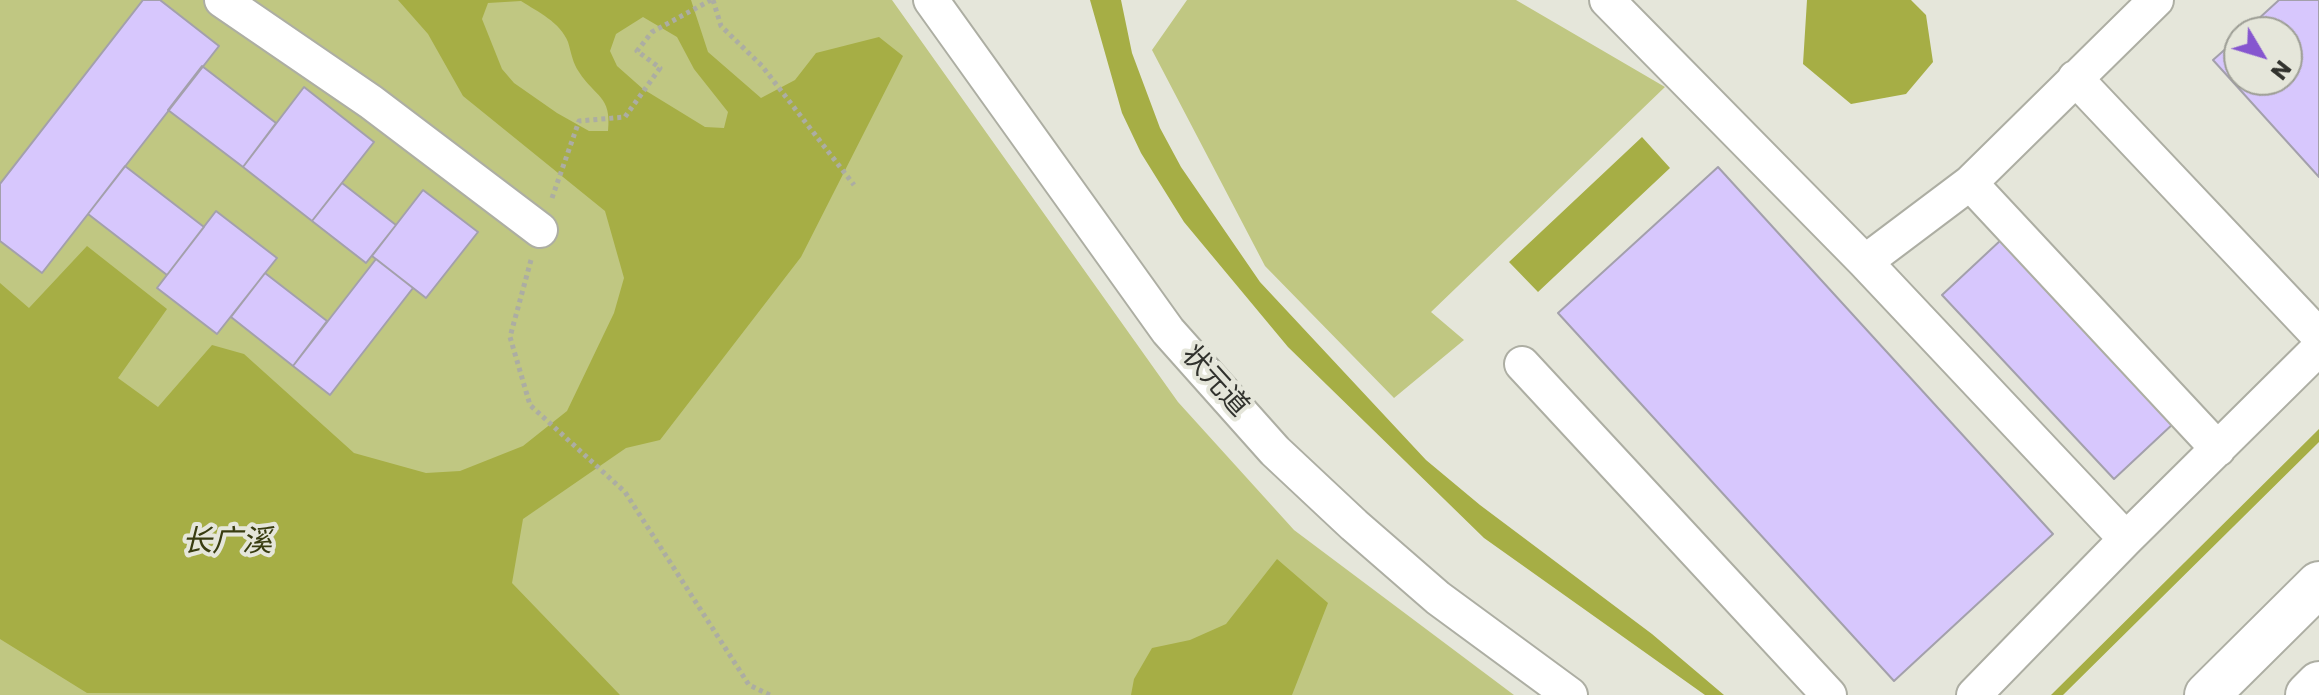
<!DOCTYPE html>
<meta charset="utf-8">
<style>
body{margin:0}
#map{position:relative;width:2319px;height:695px;overflow:hidden;background:#e5e6da;font-family:Poppins,sans-serif}
canvas{display:block}
.north{position:absolute;left:2223px;top:16px;width:80px;height:80px;box-sizing:border-box;background:#e5e6da;border:2px solid #9d9e95;border-radius:50%;rotate:128deg;font-size:22px;font-weight:700;line-height:32px;text-align:center;color:#31322d}
.north::after{content:'';display:block;margin:auto;width:28px;height:36px;background:#8656cf;clip-path:polygon(50% 0,100% 100%,50% 72%,0 100%)}
</style>
<div id="map">
<canvas width="2319" height="695"></canvas>
<div class="north">N</div>
</div>
<script>
const context = document.querySelector('canvas').getContext('2d');
context.lineJoin = 'round';
function fill(path, color) {
  context.fillStyle = color;
  context.fill(path, 'evenodd');
}
function trace(path, color, width, dash) {
  context.strokeStyle = color;
  context.lineWidth = width;
  context.lineCap = dash ? 'butt' : 'round';
  context.setLineDash(dash || []);
  context.stroke(path);
}
function write(font, color, halo, rows, align = 'center') {
  context.font = font + ' Poppins,"Noto Sans SC",sans-serif';
  context.lineWidth = 8;
  context.setLineDash([]);
  context.textBaseline = 'middle';
  context.strokeStyle = halo;
  context.fillStyle = color;
  for (const [text, x, y, turn = 0] of rows) {
    context.save();
    context.translate(x, y);
    context.rotate((+turn || 0) * Math.PI / 180);
    context.textAlign = isNaN(turn) ? turn : align;
    if (halo) context.strokeText(text, 0, 0);
    context.fillText(text, 0, 0);
    context.restore();
  }
}
fill(new Path2D(`
 M0 0H892L1178 402 1294 530 1514 695H0Z
 M1187 0H1516L1665 87 1431 312 1464 340 1394 398 1265 266 1152 50Z`), '#c0c782');
fill(new Path2D(`
 M398 0H691L708 52 761 98 795 80 816 53 879 37 903 56 801 257 660 440 626 448 523 519 512 583 620 695 87 693 0 639V283L29 308 87 246 167 309 118 378 158 407 212 345 244 354 354 453 426 473 460 471 523 446 567 411 614 313 624 278 605 211 463 96 428 34ZM521 1C538 12 560 22 568 42 571 52 573 64 579 72 595 97 612 96 608 131H589L557 113 514 83 502 69 482 19 488 3ZM643 17 677 37 694 69 728 112 724 128 705 127 643 89 617 66 610 51 616 34Z
 M1090 0H1121L1132 53 1160 128 1181 167 1260 282 1426 460 1480 505 1652 634 1724 695H1705L1484 538 1288 347 1184 222 1141 153 1122 113Z
 M1807 0H1911L1926 15 1933 62 1906 94 1851 104 1803 64Z
 M1642 137 1670 168 1538 292 1509 262Z
 M2319 429V442L2063 695H2051Z
 M1277 559 1328 603 1292 695H1131L1134 679 1152 648 1190 640 1226 624Z`), '#a6ae45');
const building = new Path2D(`
 M143 0H160L219 46 42 273 0 241V184Z
 M2279 0H2319V177L2213 60 2239 37V80H2287V32H2244Z
 M202 66 276 123 243 167 168 110Z
 M304 87 374 142 312 221 243 167Z
 M125 166 204 227 167 275 88 214Z
 M1718 167 2053 534 1894 681 1558 313Z
 M342 183 396 225 366 263 312 221Z
 M423 190 478 232 426 298 372 256Z
 M216 211 277 258 217 334 157 288Z
 M2002 239 2175 422 2114 479 1942 295Z
 M376 259 413 288 330 395 293 366Z
 M265 273 327 321 293 366 231 317Z`);
fill(building, '#d7c7fd');
trace(building, '#a3a0ab', 2);
const minor = new Path2D(`
 M222 0 371 102 540 230
 M931 0 1168 331 1275 451 1354 525 1438 598 1570 695
 M1607 0 1865 262 1970 183 2156 0
 M2075 78 2319 336
 M1970 183 2218 449
 M1865 262 2126 539
 M1522 364 1829 695
 M1974 695 2126 539 2319 348`);
const major = new Path2D(`
 M2207 695 2319 584
 M2308 695 2319 684`);
trace(minor, '#adaea3', 38);
trace(major, '#adaea3', 48);
trace(new Path2D(`
 M713 0 721 26 762 66 854 185
 M552 198 579 121 625 117 660 68 637 51 652 32 711 0
 M531 260 510 337 530 405 625 492 749 685 770 695`), '#acada3', 5, [4, 4]);
trace(minor, '#fff', 34);
trace(major, '#fff', 44);
write('28px', '#31322d', '#e5e6da', [
 ["状元道",1214,382,48]
]);
write('italic 30px', '#383c10', '#e5e6da', [
 ["长广溪",227,543]
]);
</script>
